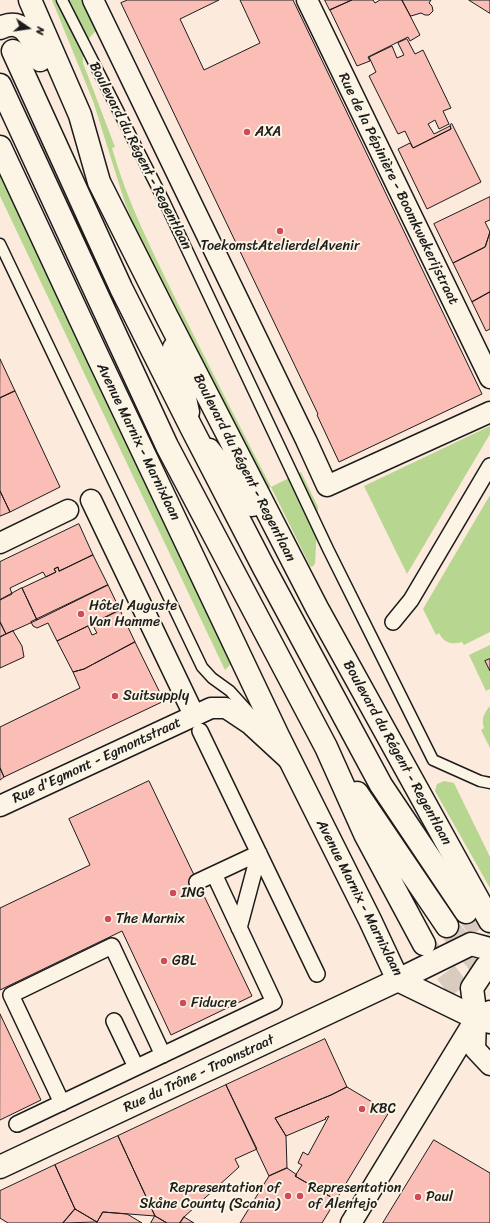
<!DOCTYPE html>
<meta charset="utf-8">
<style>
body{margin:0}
#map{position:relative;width:490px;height:1223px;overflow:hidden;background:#fceadc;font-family:Sriracha,sans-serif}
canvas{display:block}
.north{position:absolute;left:8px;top:8px;width:40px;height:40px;-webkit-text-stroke:3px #fcf5e5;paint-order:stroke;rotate:103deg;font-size:11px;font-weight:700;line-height:16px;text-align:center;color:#1c1c1c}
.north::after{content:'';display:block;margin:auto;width:14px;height:18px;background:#1c1c1c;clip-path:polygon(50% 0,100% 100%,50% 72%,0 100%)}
</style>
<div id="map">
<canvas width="490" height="1223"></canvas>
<div class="north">N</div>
</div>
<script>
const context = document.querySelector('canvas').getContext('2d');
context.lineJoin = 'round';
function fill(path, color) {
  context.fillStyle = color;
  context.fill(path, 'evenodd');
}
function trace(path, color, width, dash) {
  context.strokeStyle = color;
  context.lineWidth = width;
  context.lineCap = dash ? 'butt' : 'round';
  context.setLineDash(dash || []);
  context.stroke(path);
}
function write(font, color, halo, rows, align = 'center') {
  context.font = font + ' Sriracha,sans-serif';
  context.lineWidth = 4;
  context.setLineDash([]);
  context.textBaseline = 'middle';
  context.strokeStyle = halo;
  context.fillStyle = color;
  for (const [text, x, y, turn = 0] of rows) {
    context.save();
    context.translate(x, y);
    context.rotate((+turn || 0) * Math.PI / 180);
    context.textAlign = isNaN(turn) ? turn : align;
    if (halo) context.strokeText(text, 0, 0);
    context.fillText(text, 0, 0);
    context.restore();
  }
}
fill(new Path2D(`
 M52 0H84L98 29 90 37 83 48V63L115 147 112 148C127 202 153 252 177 302 208 364 239 425 271 487L301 472 318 507 315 564 312 567 310 566 271 487 266 489 137 233 125 203 93 101Z
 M0 175 232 663 225 670 0 196Z
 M490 426V434L407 574 364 486Z
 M490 495V632L464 645 462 642C452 645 444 643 439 633L436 635 423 609Z
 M490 645V689L486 691 469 655Z
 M490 706V748L481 730 484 728C481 719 484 713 490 706Z
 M444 781 454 783 490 857V888L435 791 437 784Z`), '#b7d790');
const building = new Path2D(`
 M128 0H219L180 19 204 70 260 43 240 0H293L482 394 339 462 317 415 318 414 121 3Z
 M325 0H352L330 10Z
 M352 0H373L375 3 380 0H402L420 35 410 41 408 37 368 57 370 61 357 66 330 10Z
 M402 0H431L429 3 432 6 433 11 429 15H425L421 13 411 16Z
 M469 0H490V13Z
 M407 39 415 54 423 50 451 108 443 111 449 124 439 129 435 120 428 124 434 134 450 126 451 129 413 148 405 131 398 134 369 76 376 72 369 57 392 46 397 58 404 55 398 43Z
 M452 124 481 182 427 209 398 149 410 143 413 148 451 129 450 125Z
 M490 197V220L485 222 490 232 485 247 453 263 434 224Z
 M490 232V292L472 302 453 263 485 247Z
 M490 292V329L486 331 472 302Z
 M0 359 15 391 0 398Z
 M15 391 60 487 10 512 0 491V398Z
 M0 491 10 512 0 516Z
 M79 524 93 555 59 571 58 567 54 569 56 572 46 577 43 572 10 588 12 594 0 600V562Z
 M93 555 108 585 37 620 22 588 56 572 54 569 58 567 59 571Z
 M108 585 120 610 106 617 57 641 48 623 37 628 33 626 31 622Z
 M22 588 37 620 6 634 0 622V600Z
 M120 610 135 642 84 669 73 672 57 641 88 626 92 635 97 633 92 624Z
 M0 622 6 634 0 637Z
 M13 631 22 646 24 657 0 668V637Z
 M135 642 164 701 4 777 0 768V727L80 688 73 672 84 669Z
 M490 659V671L485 661Z
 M0 768 4 777 0 780Z
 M149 781 252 996 171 1035 122 931 0 990V908L90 865 69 819Z
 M0 1014 41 1100 0 1120Z
 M325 1039 347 1087 331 1095 275 1118 286 1136 287 1168 269 1176 226 1085Z
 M226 1085 257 1149 235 1159 239 1167 184 1217 180 1223H167L155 1216 118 1136Z
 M347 1087 389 1112 336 1200 295 1176 302 1165 298 1163 303 1152 308 1155 329 1116 325 1118 326 1119 286 1136 275 1118 331 1095Z
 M118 1136 155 1216 103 1212 97 1222 75 1209 55 1165Z
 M434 1140 490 1173V1223H383Z
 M55 1165 75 1209 63 1223H8L0 1218V1191Z
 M287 1168 297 1175 295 1176 336 1200 322 1223H240L269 1176Z
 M75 1209 97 1222 63 1223Z
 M103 1212 127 1214 142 1223H97Z
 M155 1216 167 1223H151Z
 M184 1217 194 1223H180Z`);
fill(building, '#fabeb7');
trace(building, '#1c1c1c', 1);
trace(new Path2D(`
 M466 912 490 944
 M447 926 490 977
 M426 946 479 1016`), '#dacbbf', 22, [22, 11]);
const service = new Path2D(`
 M62 0 164 201 328 549 433 760 480 781 490 783
 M0 244 202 667 212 678 230 691 257 721`);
const pedestrian = new Path2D(`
 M393 622 411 600 490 466
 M200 731 317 974
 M197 882 259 853 239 928
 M114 1021 136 1067
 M62 1103 11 995 112 946 163 1055
 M17 1124 274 1002 214 874`);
const minor = new Path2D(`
 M93 0 306 440 327 486 490 412
 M307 0 490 378
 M91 500 194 715
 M0 543 68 510
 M0 806 211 708H226L250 724 288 759
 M476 1020 475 1049 490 1065
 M351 1223 476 1018`);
const tertiary = new Path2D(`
 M490 965 486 967 472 988 476 1018 490 1012`);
const secondary = new Path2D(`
 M0 1167 398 980`);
const primary = new Path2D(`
 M30 0 80 115 99 182 167 317 317 608 490 921
 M0 28C26 16 32 41 40 60
 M0 147 98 357 278 736 370 920 398 980 476 1018 490 1022
 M174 348 188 412
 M209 450 252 505
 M398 980 471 944 490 949`);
const trunk = new Path2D(`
 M13 51 121 288 191 427 264 568 381 785 466 912
 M0 85 167 446 326 747 365 834 424 944
 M357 793 447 926`);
trace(service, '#1c1c1c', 13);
trace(pedestrian, '#1c1c1c', 18);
trace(minor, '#1c1c1c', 23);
trace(tertiary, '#1c1c1c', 25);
trace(secondary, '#1c1c1c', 25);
trace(primary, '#1c1c1c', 25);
trace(trunk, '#1c1c1c', 25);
trace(service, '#fcf5e5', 10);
trace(pedestrian, '#fcf5e5', 15);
trace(minor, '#fcf5e5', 20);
trace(tertiary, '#fcf5e5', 22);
trace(secondary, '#fcf5e5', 22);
trace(primary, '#fcf5e5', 22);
trace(trunk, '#fcf5e5', 22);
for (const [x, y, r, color] of [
 [247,132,4,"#d1495b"],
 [280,231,4,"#d1495b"],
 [81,614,4,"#d1495b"],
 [115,696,4,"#d1495b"],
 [173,893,4,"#d1495b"],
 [108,919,4,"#d1495b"],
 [164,961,4,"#d1495b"],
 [183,1003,4,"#d1495b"],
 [362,1109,4,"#d1495b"],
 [288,1196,4,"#d1495b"],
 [300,1196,4,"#d1495b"],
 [418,1197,4,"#d1495b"]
]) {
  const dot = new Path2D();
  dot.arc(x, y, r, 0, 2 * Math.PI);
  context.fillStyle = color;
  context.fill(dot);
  trace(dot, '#fcf5e5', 1.5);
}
write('14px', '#1c1c1c', '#fcf5e5', [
 ["AXA",255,132],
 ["ToekomstAtelierdelAvenir",280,246,"center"],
 ["Hôtel Auguste",89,606],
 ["Van Hamme",89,622],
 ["Suitsupply",123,696],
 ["ING",181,893],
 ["The Marnix",116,919],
 ["GBL",172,961],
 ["Fiducre",191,1003],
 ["KBC",370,1109],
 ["Representation of",280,1188,"right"],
 ["Skåne County (Scania)",280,1204,"right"],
 ["Representation",308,1188],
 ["of Alentejo",308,1204],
 ["Paul",426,1197]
], 'left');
write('14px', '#1c1c1c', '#fcf5e5', [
 ["Boulevard du Régent - Regentlaan",140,156,63],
 ["Rue de la Pépinière - Boomkwekerijstraat",398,189,64],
 ["Avenue Marnix - Marnixlaan",138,442,64],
 ["Boulevard du Régent - Regentlaan",244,468,63],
 ["Boulevard du Régent - Regentlaan",397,753,61],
 ["Rue d'Egmont - Egmontstraat",97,761,-25],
 ["Avenue Marnix - Marnixlaan",359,898,63],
 ["Rue du Trône - Troonstraat",199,1074,-25]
]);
</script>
